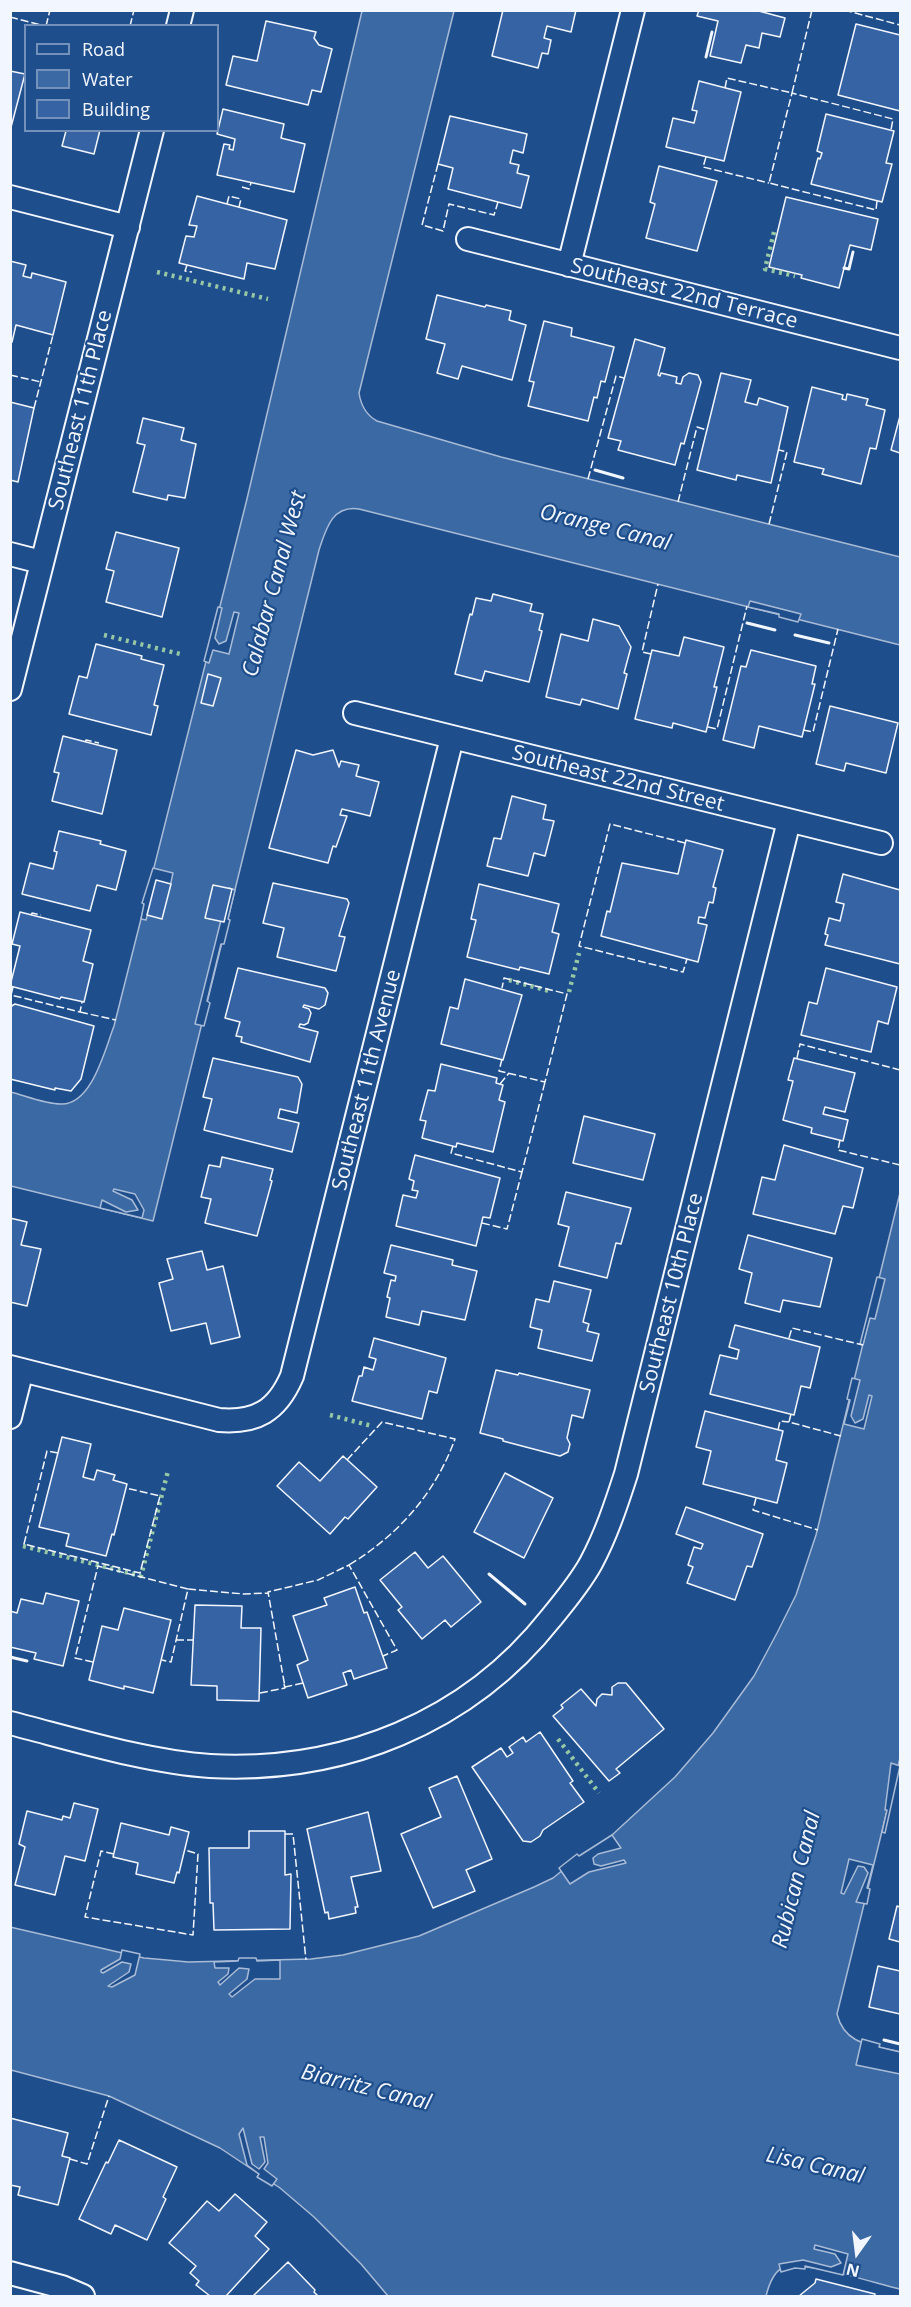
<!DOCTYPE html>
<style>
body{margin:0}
#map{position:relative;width:911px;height:2307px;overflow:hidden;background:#1f4e8c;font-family:"Open Sans",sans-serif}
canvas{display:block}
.frame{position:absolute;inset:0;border:12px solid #f2f6ff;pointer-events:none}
.legend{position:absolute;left:24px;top:24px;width:195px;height:108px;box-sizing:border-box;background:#1f4e8c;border:2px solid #7391ba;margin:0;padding:8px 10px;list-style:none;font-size:18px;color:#f2f6ff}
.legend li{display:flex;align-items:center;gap:12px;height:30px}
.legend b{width:30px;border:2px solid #7391ba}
.north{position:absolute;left:827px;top:2223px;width:60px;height:60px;-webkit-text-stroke:4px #1f4e8c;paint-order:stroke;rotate:194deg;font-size:16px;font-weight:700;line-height:24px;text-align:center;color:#f2f6ff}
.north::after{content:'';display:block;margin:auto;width:21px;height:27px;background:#f2f6ff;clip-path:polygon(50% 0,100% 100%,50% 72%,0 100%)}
</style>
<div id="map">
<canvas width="911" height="2307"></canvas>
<div class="frame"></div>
<ul class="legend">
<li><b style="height:8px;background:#1f4e8c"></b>Road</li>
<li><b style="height:16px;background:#3b69a3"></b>Water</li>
<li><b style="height:16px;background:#3563a3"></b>Building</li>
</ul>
<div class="north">N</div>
</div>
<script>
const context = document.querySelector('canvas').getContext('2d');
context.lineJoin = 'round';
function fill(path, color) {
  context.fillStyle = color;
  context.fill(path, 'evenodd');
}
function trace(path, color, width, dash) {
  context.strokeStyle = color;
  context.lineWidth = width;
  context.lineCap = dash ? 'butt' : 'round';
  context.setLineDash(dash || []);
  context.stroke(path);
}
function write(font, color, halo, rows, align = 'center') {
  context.font = font + ' "Open Sans",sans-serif';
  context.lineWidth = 4.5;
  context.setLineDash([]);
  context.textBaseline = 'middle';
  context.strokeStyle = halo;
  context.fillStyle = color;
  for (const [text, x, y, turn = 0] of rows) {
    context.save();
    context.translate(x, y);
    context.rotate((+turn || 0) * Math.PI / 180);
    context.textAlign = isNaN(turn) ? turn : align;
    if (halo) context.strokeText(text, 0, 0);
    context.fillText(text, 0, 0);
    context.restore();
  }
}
const water = new Path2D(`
 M362 11H454L359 393C361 406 366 415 377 421L501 457 900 557V645L359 509C332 505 326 529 319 550L153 1221 11 1186V1092C26 1096 45 1104 61 1104 92 1105 105 1049 114 1026L246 503Z
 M900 1193V1758L837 2014C845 2046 873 2045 900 2052V2289C877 2284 801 2259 782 2268 773 2273 768 2288 766 2296H388L361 2264 314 2217 280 2188 220 2148 109 2096 11 2070 10 1927 144 1958 167 1960 188 1962 311 1959 343 1955 419 1936 534 1887 553 1878 579 1857 612 1835 675 1777 713 1733 754 1676 777 1633 796 1595 816 1535Z`);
fill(water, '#3b69a3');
trace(water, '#a8bbd7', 1.5);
const pier = new Path2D(`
 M750 601 801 614 798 622 779 617V614L748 607Z
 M218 607 222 608 215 638 219 644 226 641 234 612 239 613 229 654 213 650 209 663 204 661Z
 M153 868 173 873 170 887 156 884 146 920 141 919 144 904 142 903Z
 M229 888 235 890 228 919 230 920 224 944H221L207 1001 210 1003 204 1026 195 1024Z
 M114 1189 135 1194 144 1210 142 1218 100 1208 102 1200 126 1212 138 1210 132 1200 113 1191Z
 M877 1277 885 1279 875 1319 870 1318 863 1345 860 1344Z
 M852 1378 860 1380 851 1416 855 1423 863 1419 869 1395 872 1396 864 1429 844 1424 850 1400 847 1399Z
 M891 1763 900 1766 885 1833 882 1832 887 1810H885Z
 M612 1835 621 1848 598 1854 593 1858 594 1864 601 1866 624 1860 626 1863 589 1872 570 1884 559 1868 577 1854 579 1856Z
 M849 1859 873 1865 867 1888 870 1889 867 1904 856 1902 868 1873 864 1867 858 1866 844 1894 841 1893Z
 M122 1950 140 1954 135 1975 112 1987 108 1986 129 1972 131 1964 122 1962 103 1973 101 1972V1970L120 1959Z
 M239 1958H256L257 1961 280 1960V1979H255L232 1997 229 1994 247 1979 249 1969 239 1968 220 1985 218 1982 228 1974 229 1968H215L214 1962 238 1961Z
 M862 2039 880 2044 879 2047 900 2052V2074L856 2065Z
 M243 2128 252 2164 259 2169 265 2162 260 2137H264L268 2163 264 2169 277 2179 272 2186 257 2177 259 2174 247 2165 239 2134Z
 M815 2245 848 2254 843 2275 805 2266V2269L795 2268 781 2272 779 2264 803 2260 831 2267 841 2263 835 2254 814 2249Z`);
fill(pier, '#1f4e8c');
trace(pier, '#a8bbd7', 1.5);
const building = new Path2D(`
 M503 10H576L571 32 547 26 544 38 551 40 548 54 542 53 538 68 492 56Z
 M699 10H755L785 18 780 37 762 33 759 48 746 45 741 63 710 56 718 21 697 16Z
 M266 21 316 32 314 38 319 45 332 49 321 92 312 90 308 105 226 85 233 56 257 61Z
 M856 24 900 35V111L838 95Z
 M10 71 25 74 10 131Z
 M699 81 741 92 724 161 666 147 673 118 694 123 697 111 692 110Z
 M223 109 284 124 281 138 305 144 294 192 217 175 224 144 230 145 229 149 233 150 235 139 217 134Z
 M826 114 894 131 886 163 892 164 882 202 811 184 818 158 820 159 822 153 817 151Z
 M450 116 527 134 523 153 513 150 510 163 519 165 517 173 529 176 521 208 448 189 453 168 438 164Z
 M63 130H100L94 154 62 146 66 131Z
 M659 166 717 181 697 251 646 238 655 204 650 202Z
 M197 196 287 220 275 269 247 263 244 279 179 263 186 236 194 237 197 226 189 225Z
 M786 197 878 219 871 250 850 245 839 288 801 278 802 275 769 267Z
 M10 261 26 265 23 276 31 278 32 273 66 282 53 335 16 325 12 342H10Z
 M437 295 485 307 486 305 511 311 509 320 526 325 512 380 462 366 458 379 437 373 445 344 426 339Z
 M544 321 572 328 571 336 614 347 605 382 601 381 597 398 594 397 588 421 528 406 534 382 529 381Z
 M635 339 665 348 658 375 660 376 661 373 677 377 676 383 681 384 683 377 689 373 698 375 701 382 684 444 681 443 675 465 618 450 621 441 608 438Z
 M721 373 751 380 745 402 757 405 759 398 788 407 771 483 737 475 736 480 697 470Z
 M812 387 843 395 842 399 846 400 847 394 868 399 866 405 885 410 876 449 870 448 861 484 822 474 824 469 794 462Z
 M10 402 34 408 18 482 10 480Z
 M900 416V453L891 450Z
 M143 418 184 428 181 440 196 444 185 498 168 495 167 500 133 492 145 445 137 443Z
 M116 532 179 548 162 617 106 602 114 571 106 569Z
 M493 594 532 604 530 611 543 614 539 630 542 631 529 682 485 671 482 681 455 674 470 614 472 615 476 598 491 601Z
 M593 619 619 626 631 647 624 673 627 674 618 709 582 699 580 705 546 697 561 634 588 641Z
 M684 637 724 647 714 687H717L706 732 673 723 672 728 635 719 652 650 679 656Z
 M96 644 142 656 141 659 164 665 154 705 158 706 151 735 69 714 79 676 87 678Z
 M751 650 816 666 812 684H815L802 737 759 726 754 748 723 740 741 666 746 667Z
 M208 674 221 678 213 706 201 703Z
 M830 706 898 723 886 773 846 763 844 771 816 764Z
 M63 736 117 750 102 814 52 801 59 773 54 772Z
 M296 750 313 755 333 750 339 767 341 761 359 765 356 776 379 782 370 816 342 809 340 815 347 816 336 847 333 846 328 863 269 848Z
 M512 796 546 805 543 819 554 821 545 856 534 853 528 876 487 866 494 838 501 839Z
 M59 831 101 841 100 844 126 851 116 890 97 885 90 911 22 894 30 863 53 869 57 852 54 851Z
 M686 840 723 850 713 887 716 888 713 903 709 902 705 918 699 917 698 923 707 925 698 962 601 936 607 911 610 912 622 863 678 874Z
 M843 874 900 890V964L825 945 828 935 825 934 829 918 840 921 844 904 836 902Z
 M156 880 171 884 162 919 147 915Z
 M273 883 347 899 349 903 339 936 345 937 336 971 277 957 284 928 263 923Z
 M479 884 559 904 552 932 559 934 549 974 520 967 519 970 467 957 476 920 471 919Z
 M213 885 232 889 224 922 205 918Z
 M20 912 91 930 83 961 93 964 84 1002 61 997 60 999 10 986 20 946 12 944Z
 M238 968 325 988 328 993 325 1005 319 1009 304 1005 303 1007 309 1009 311 1013 308 1023 304 1025 300 1024 299 1027 318 1032 310 1062 241 1042 242 1037 236 1036 240 1022 225 1018Z
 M826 968 897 987 888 1024 878 1021 871 1052 801 1035 809 1002 817 1004Z
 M465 979 522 995 503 1060 441 1044 450 1007 458 1009Z
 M15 1004 94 1026 81 1079 71 1091 55 1088V1090L10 1079V1007Z
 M213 1058 298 1077 302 1084 297 1113 280 1109 278 1118 299 1123 292 1152 204 1130 212 1099 203 1097Z
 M794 1058 855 1073 845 1112 825 1107 823 1114 848 1120 843 1141 811 1133 812 1128 783 1120 793 1081 788 1080Z
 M441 1064 497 1078 496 1083 503 1085 499 1100 505 1102 493 1152 457 1143 456 1147 422 1138 426 1121 420 1120 428 1090 435 1091Z
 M584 1116 655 1134 643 1180 573 1163Z
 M784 1145 863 1168 853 1208 843 1206 835 1234 753 1214 762 1177 775 1180Z
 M415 1155 500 1178 490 1218 483 1217 476 1246 396 1226 403 1195 416 1198 418 1191 412 1190 414 1181 409 1179Z
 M222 1157 273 1169 270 1180 272 1181 257 1236 205 1223 211 1199 201 1197 209 1165 220 1167Z
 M566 1192 631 1208 621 1244 616 1243 607 1278 559 1266 569 1227 558 1224Z
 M10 1218 27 1222 21 1245 41 1249 27 1306 10 1302Z
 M748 1235 832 1258 820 1307 783 1300 780 1312 745 1303 752 1273 739 1269Z
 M391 1245 453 1260 452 1265 477 1271 465 1320 422 1311 419 1325 386 1317 390 1298 387 1297 391 1280 395 1281 396 1276 384 1273Z
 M202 1251 207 1270 223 1266 240 1337 211 1344 206 1323 171 1331 159 1283 173 1279 167 1259Z
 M554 1281 591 1290 583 1322 589 1324 587 1331 599 1334 592 1361 538 1348 542 1330 530 1327 536 1299 549 1302Z
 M735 1325 820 1347 810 1388 801 1386 794 1415 710 1394 720 1355 737 1359 739 1350 729 1347Z
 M374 1338 446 1358 437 1393 429 1391 422 1419 352 1401 359 1376H362L364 1367 373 1370 376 1359 369 1357Z
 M496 1370 518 1375 519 1373 590 1390 583 1418 572 1415 567 1438 570 1444 568 1452 560 1456 503 1441V1439L480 1433Z
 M705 1411 783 1431 776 1460 787 1463 777 1503 703 1484 711 1451 696 1447Z
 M62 1437 91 1444 83 1477 94 1480 97 1470 115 1475 113 1480 127 1484 114 1535 112 1534 106 1556 66 1546 69 1534 39 1527Z
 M343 1456 377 1487 348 1519 345 1517 330 1534 277 1486 299 1462 320 1481Z
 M505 1473 553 1498 524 1558 474 1532Z
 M686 1507 763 1534 752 1567 747 1566 735 1600 687 1583 693 1567 688 1565 694 1547 701 1549 703 1544 676 1534Z
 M415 1552 428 1568 443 1556 481 1602 451 1627 445 1620 422 1639 398 1610 402 1607 380 1580Z
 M355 1587 364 1613 367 1612 387 1668 354 1679 351 1670 343 1673 347 1685 308 1698 297 1665 308 1660 293 1616 327 1605 324 1598Z
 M46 1593 79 1601 63 1666 34 1659 36 1653 10 1647V1611L17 1613 21 1599 43 1604Z
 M195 1605 242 1606 241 1628H261L259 1701 217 1700V1686L191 1685Z
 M124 1608 171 1620 153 1693 124 1686V1689L89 1680 102 1626 118 1630Z
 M618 1683H626L664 1729 616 1769 620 1773 609 1781 553 1716 563 1708 561 1705 581 1689 596 1706 597 1699 602 1694 612 1695V1687Z
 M540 1732 573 1781 570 1783 584 1802 543 1830 540 1836 531 1842 523 1841 472 1767 501 1748 507 1757 513 1753 509 1747 523 1737 526 1742Z
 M457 1776 492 1859 466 1870 475 1891 433 1908 401 1834 441 1817 429 1788Z
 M74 1803 98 1809 85 1861 65 1856 55 1895 15 1885 25 1847 19 1844 27 1811 62 1820 63 1816 70 1818Z
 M368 1812 381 1871 351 1877 358 1907H355L356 1913 329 1919 328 1912 325 1913 307 1829Z
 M121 1823 169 1835 171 1827 189 1832 179 1873 177 1872 174 1883 136 1874 138 1863 113 1857Z
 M249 1831H285V1875L291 1874 290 1929 214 1930 213 1903H210L209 1848H249Z
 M897 1906 900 1907V1942L889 1939Z
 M878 1966 900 1971V2014L869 2007Z
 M10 2118 68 2133 62 2156 70 2158 58 2205 18 2195 20 2187 10 2185Z
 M119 2140 177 2167 163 2197 166 2199 147 2240 115 2225 111 2234 79 2219 106 2162 108 2163Z
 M235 2194 267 2222 255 2236 269 2249 226 2296H210L196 2285 199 2281 190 2273 196 2266 169 2243 207 2201 219 2211Z
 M288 2262 315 2290 314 2292 318 2296H253Z
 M816 2279 875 2294V2296H799L815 2283Z`);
fill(building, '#3563a3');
trace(building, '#f2f6ff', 1.5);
const street = new Path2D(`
 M178 26 182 10
 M10 197 128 227
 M468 239 900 348
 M569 265 633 10
 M10 554 41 562
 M10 689 152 130
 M355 713 881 843
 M10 1367 219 1420C256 1423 277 1411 292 1376L452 738
 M10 1417 22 1370
 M10 1723C73 1739 147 1762 210 1766 343 1773 468 1723 551 1618 565 1601 580 1583 591 1563 606 1535 616 1505 626 1474L789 821
 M10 2273 62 2287 83 2296`);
trace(street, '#f2f6ff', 26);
trace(street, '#1f4e8c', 22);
trace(new Path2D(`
 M774 232 765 269 795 276
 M157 272 268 299
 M104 635 180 654
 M509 980 549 991
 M569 992 579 953
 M330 1415 372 1426
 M23 1546 141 1576 168 1471
 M558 1739 599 1793`), '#97c8a6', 4.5, [3, 4.5]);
trace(new Path2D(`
 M844 10 900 25
 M10 17 45 26
 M46 26 50 10
 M130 26 134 10
 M725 88 727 78 792 93 812 10
 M706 157 703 167 769 183
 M438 164 422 225 443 231 449 204 494 215 498 202
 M242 187 249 189 251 183
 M877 201 876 210 769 183 792 93 893 119 891 130
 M227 204 229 196 241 199 239 207
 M187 265 185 271 192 272
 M10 375 41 382
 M34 408 53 335
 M588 479 616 376 624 378
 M678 502 697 427 707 430
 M769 524 787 452 779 450
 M651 654 642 652 658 584
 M708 727 717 729 747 606
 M803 730 813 732 838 629
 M85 742 86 740 99 743
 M685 843 610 824 579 946 683 972 687 959
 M31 915 32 913 41 915
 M13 987 11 995 80 1012 82 1002
 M80 1012 116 1020
 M797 1058 800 1044 900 1070
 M502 1059 499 1071 545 1082 567 994 504 978 502 988
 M500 1084 509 1073
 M840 1140 838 1150 900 1165
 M453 1146 451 1153 522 1172 545 1082
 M482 1223 507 1229 522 1172
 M789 1338 792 1328 863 1345
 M791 1414 789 1422 841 1436
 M778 1430 780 1421 789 1422
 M58 1453 47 1451 24 1544 140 1573 160 1496 126 1488
 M347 1460 382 1422 455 1439C435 1494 398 1535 349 1565
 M756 1498 753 1510 818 1530
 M188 1589 244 1594 268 1593
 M176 1640H193
 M93 1662 75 1658 98 1566 188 1589 171 1662 162 1660
 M303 1683 285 1687 268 1592 318 1580 349 1565 397 1650 383 1656
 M260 1693 285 1688 284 1684
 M899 1764H900
 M285 1834H293L306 1960
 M114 1854 101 1851 85 1917 193 1935 198 1854 185 1850
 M70 2159 87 2164 109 2096`), '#f2f6ff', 1.5, [8, 3]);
trace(new Path2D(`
 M706 57 712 32
 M844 268 849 269 853 252
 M595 470 623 478
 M747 623 775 630
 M795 635 829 643
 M489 1574 525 1604
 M10 1657 27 1661
 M884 2040 900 2044`), '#f2f6ff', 3);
write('21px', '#f2f6ff', '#1f4e8c', [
 ["Southeast 22nd Terrace",684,294,14],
 ["Southeast 11th Place",81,410,-76],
 ["Southeast 22nd Street",618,779,14],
 ["Southeast 11th Avenue",367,1080,-76],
 ["Southeast 10th Place",672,1293,-76]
]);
write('italic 22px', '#f2f6ff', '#1f4e8c', [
 ["Orange Canal",605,528,14],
 ["Calabar Canal West",275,584,-75],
 ["Rubican Canal",797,1880,-76],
 ["Biarritz Canal",366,2088,14],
 ["Lisa Canal",815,2166,13]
]);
</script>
